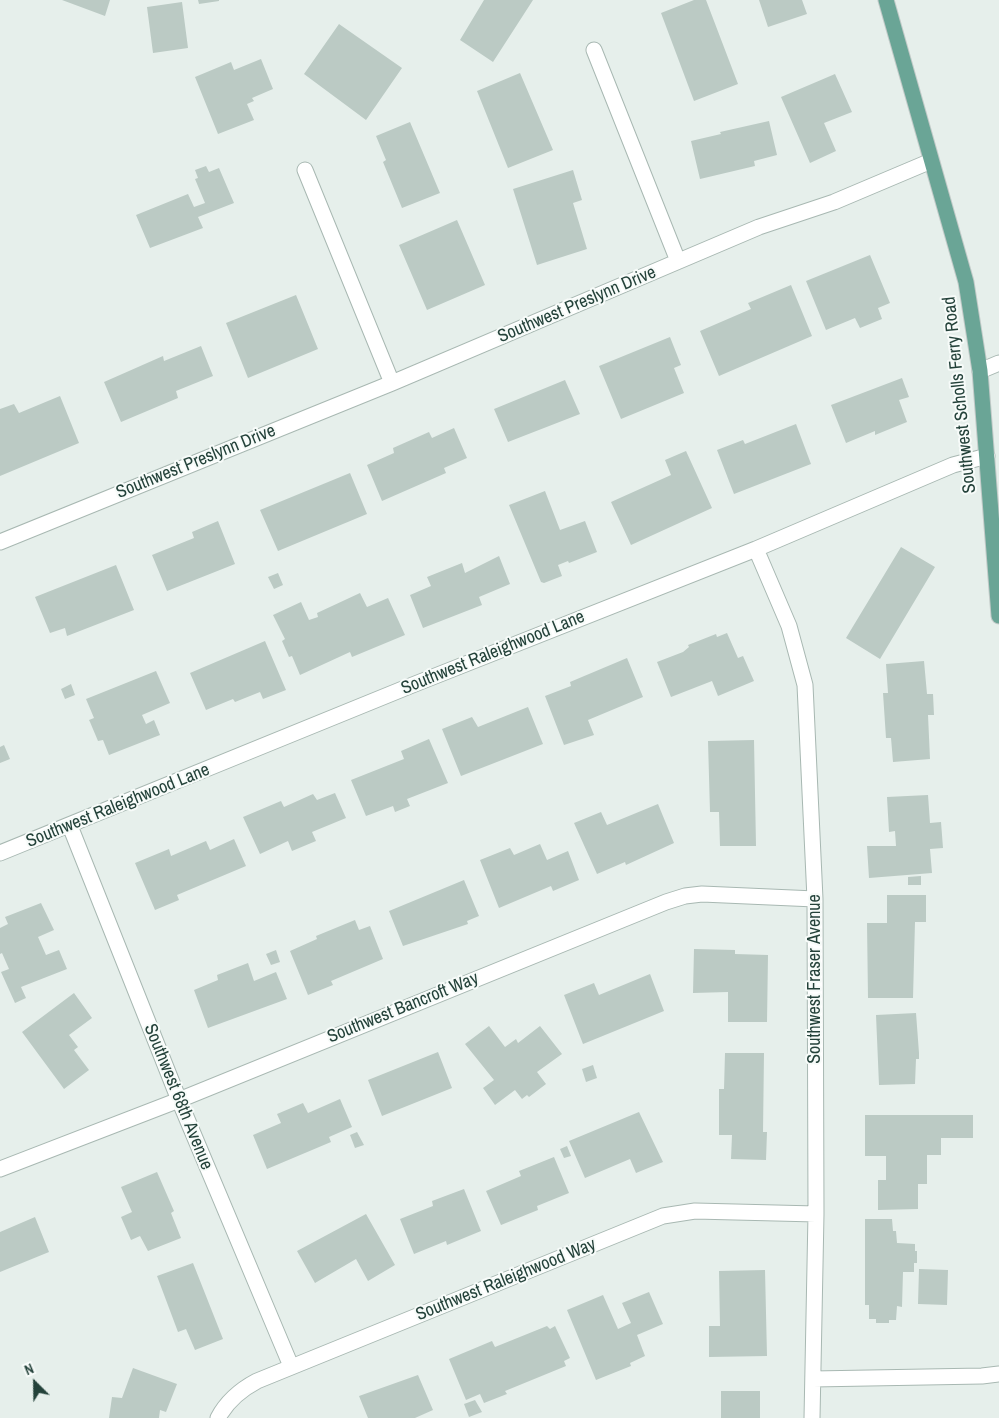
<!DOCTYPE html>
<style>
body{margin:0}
#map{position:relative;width:999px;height:1418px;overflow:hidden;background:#e6efeb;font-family:"Archivo Narrow",sans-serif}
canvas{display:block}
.north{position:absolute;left:10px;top:1358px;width:50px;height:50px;-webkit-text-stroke:4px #f7fbf9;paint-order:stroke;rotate:337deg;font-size:14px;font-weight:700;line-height:20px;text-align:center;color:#24423a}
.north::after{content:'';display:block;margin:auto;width:18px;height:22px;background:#24423a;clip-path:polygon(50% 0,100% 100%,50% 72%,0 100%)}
</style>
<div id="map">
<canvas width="999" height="1418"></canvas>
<div class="north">N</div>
</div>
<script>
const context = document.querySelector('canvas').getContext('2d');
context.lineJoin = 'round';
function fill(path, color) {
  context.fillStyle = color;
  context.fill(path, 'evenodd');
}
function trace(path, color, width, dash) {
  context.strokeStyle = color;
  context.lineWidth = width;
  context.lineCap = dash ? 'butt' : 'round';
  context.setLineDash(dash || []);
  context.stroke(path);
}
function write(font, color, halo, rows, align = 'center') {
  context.font = font + ' "Archivo Narrow",sans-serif';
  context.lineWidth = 4;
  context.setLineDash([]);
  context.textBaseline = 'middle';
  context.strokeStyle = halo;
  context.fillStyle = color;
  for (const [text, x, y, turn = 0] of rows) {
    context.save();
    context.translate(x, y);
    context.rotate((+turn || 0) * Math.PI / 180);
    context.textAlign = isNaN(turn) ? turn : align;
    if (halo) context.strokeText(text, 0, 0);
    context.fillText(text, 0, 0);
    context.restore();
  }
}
fill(new Path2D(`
 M62 0H110L105 16Z
 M198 0H219V1L199 4Z
 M484 0H533L493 62 460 40Z
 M694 0H706L738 84 694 101 661 13Z
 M759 0H802L807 14 768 27Z
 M182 2 188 48 153 53 147 7Z
 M339 24 402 68 366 120 304 74Z
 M261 59 273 89 252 98 254 101 247 104 254 120 218 134 195 77 231 62 234 70Z
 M520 73 553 150 508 168 477 91Z
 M835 74 852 112 824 123 836 151 810 163 781 97Z
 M769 121 777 155 754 161 755 166 700 179 691 141 721 134 720 132Z
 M410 122 440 193 402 208 383 162 386 160 376 136Z
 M206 166 209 172 219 168 234 203 198 217 203 228 150 248 136 215 188 194 194 207 205 203 195 179 198 178 195 170Z
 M573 170 582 200 573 203 587 249 537 265 513 189Z
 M457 220 485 285 427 310 399 245Z
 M870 255 890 303 878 308 882 319 860 328 855 318 826 330 806 281Z
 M791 285 812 336 719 376 700 331 751 309 748 303Z
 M296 295 318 349 248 378 226 323Z
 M670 337 681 365 674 368 684 393 621 419 599 366Z
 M201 346 213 376 176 391 178 398 121 422 104 382 163 356 164 361Z
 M902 378 909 397 899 400 907 422 875 435V431L846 443 831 405Z
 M565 380 580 414 508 442 494 409Z
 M60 396 79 443 0 476V409L14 404 19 413Z
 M796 424 811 464 734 494 717 450 743 440 745 444Z
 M454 428 467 458 444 468 446 473 382 501 367 465 394 453 393 448 429 432 432 438Z
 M686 451 712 508 631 545 611 502 671 475 665 460Z
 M350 473 367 514 278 551 260 510Z
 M545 491 560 530 585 521 597 552 569 563 568 561 558 565 562 576 544 583 541 582 509 505Z
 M218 521 235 564 167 591 152 555 194 538 192 532Z
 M901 547 935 567 880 659 846 638Z
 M499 556 510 584 479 597 482 605 423 628 410 595 431 586 427 577 462 563 465 573Z
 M116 565 134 610 67 636 65 628 50 633 35 597Z
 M278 573 283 585 274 589 268 577Z
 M360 593 367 607 388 598 405 635 352 657 350 652 300 675 292 656 289 657 282 641 285 639 273 615 301 602 309 620 318 617 317 613Z
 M727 633 738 658 743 656 754 681 718 696 712 681 671 697 657 662 683 652 689 647 688 645 716 634 717 637Z
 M265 641 286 690 263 699 260 692 235 702 233 699 206 710 190 673Z
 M627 658 643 697 588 720 594 735 564 745 545 696 571 686 570 682Z
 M924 661 927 694H933L934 715H928L930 759 893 762 891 738H886L883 693H888L886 664Z
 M156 671 170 703 142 715 146 724 154 720 160 735 109 755 103 740 98 741 90 722 89 720 94 718 86 699Z
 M71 684 75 695 65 699 61 689Z
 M528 707 543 744 461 776 442 729 472 717 478 727Z
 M429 739 448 783 407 799 410 806 395 812 393 806 366 816 351 780 404 759 401 751Z
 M754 740 756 846H720L719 812H710L708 741Z
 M4 745 10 759 0 763V747Z
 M335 793 346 818 312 832 316 841 292 851 288 841 260 854 243 817 281 801 284 807 313 794 317 800Z
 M928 795 930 823 941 822 943 848 930 849 932 873 869 878 867 846H896L895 831 889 832 887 797Z
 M658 804 674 843 626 865 625 862 597 874 574 823 601 812 607 825Z
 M234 839 246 866 177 895 179 900 155 910 135 863 169 849 171 856 206 841 210 850Z
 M540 844 547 860 568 851 579 880 553 891 551 886 499 908 480 860 510 848 514 855Z
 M921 876V885H908V877Z
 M464 880 479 916 467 921 468 924 403 946 389 911Z
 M887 895H926V922H915L913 998H868L867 923H887Z
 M41 903 54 930 38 937 46 955 59 950 67 969 21 987 26 998 15 1003 1 972 9 969 2 953 0 954V928L8 924 5 917Z
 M355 920 359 930 370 926 383 959 331 981 333 985 308 995 290 951 317 939 316 936Z
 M694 949 735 950V954L768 955 767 1022H728V992L693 993Z
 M276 950 280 962 271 965 266 954Z
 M248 963 254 981 276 972 287 999 208 1028 194 990 218 980 217 975Z
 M650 974 664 1011 583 1044 564 995 594 983 599 995Z
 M74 993 92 1018 69 1035 78 1047 74 1050 89 1070 64 1089 22 1032Z
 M916 1013 919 1053V1059H916L915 1084 879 1085 876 1015Z
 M489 1026 505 1047 516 1039 518 1043 540 1026 562 1054 537 1072 546 1084 529 1097 527 1095 522 1099 515 1090 495 1105 483 1088 494 1080 465 1044Z
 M438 1052 452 1088 382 1116 368 1080Z
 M725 1053H764L763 1132H767L766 1160 731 1159 732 1135H719V1089H724Z
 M593 1065 597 1078 586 1082 582 1069Z
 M340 1099 352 1127 329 1137 331 1142 267 1169 253 1135 281 1123 277 1114 303 1103 308 1113Z
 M639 1112 663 1162 636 1173 630 1159 585 1178 569 1141Z
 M865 1115H973V1138H941V1155H927V1184H918V1209L878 1210V1180H886V1156H865Z
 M357 1132 364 1145 355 1148 350 1135Z
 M567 1146 571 1156 564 1158 560 1149Z
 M554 1157 569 1193 537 1206 538 1210 501 1225 486 1191 521 1176 519 1171Z
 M157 1172 174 1211 171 1213 181 1238 148 1251 140 1236 131 1240 121 1217 132 1212 121 1187Z
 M464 1189 481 1231 447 1245 446 1241 414 1254 400 1219 433 1206 432 1201Z
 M366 1214 395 1265 368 1281 356 1259 315 1283 297 1251Z
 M35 1217 49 1252 0 1272V1232Z
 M865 1219H892L893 1231H896L897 1243 915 1244V1251H917V1263H914V1272H903L902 1307 897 1306 896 1320H889V1323H876V1319H869V1305H865Z
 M193 1263 223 1339 195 1350 186 1329 178 1332 157 1276Z
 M919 1269 948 1270 947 1305 918 1304Z
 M765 1270 767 1356 709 1357V1326H720L719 1271Z
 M649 1292 663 1324 637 1335 645 1356 630 1363 631 1366 596 1380 567 1310 603 1295 618 1329 631 1323 622 1303Z
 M547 1326 550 1329 555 1326 570 1358 564 1361 566 1366 505 1391 507 1394 484 1403 480 1394 466 1400 449 1359 492 1341 495 1347Z
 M133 1368 177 1384 166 1412 160 1410 159 1418H109L112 1397 122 1398Z
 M418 1375 433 1410 415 1418H368L359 1396Z
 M721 1391H760V1418H721Z
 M475 1400 482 1412 469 1417 464 1404Z`), '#bbcac4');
const street = new Path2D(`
 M594 50 678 261
 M305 170 392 383
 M980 371 999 363
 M0 542 392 383 759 227 834 202 931 161
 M756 549 789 626 805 685 815 899 816 1214 812 1418
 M70 826 179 1100 291 1366
 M0 853 410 686 756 549 953 465 987 456
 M0 1169 179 1100 666 902 685 896 702 894 815 899
 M813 1379 982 1376 999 1374
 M218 1418C227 1401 240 1390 257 1381L663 1216 695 1211 816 1214`);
const primary = new Path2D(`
 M886 0 966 282 980 371 999 616`);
trace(street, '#a8b8b2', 17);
trace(primary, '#c2cac8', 17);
trace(street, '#fff', 15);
trace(primary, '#6aa596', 15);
write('18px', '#24423a', '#f7fbf9', [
 ["Southwest Preslynn Drive",577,305,-23],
 ["Southwest Scholls Ferry Road",960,395,-96],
 ["Southwest Preslynn Drive",196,462,-22],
 ["Southwest Raleighwood Lane",493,653,-22],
 ["Southwest Raleighwood Lane",118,806,-22],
 ["Southwest Fraser Avenue",815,979,-90],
 ["Southwest Bancroft Way",403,1008,-22],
 ["Southwest 68th Avenue",178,1097,68],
 ["Southwest Raleighwood Way",506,1280,-22]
]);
</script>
